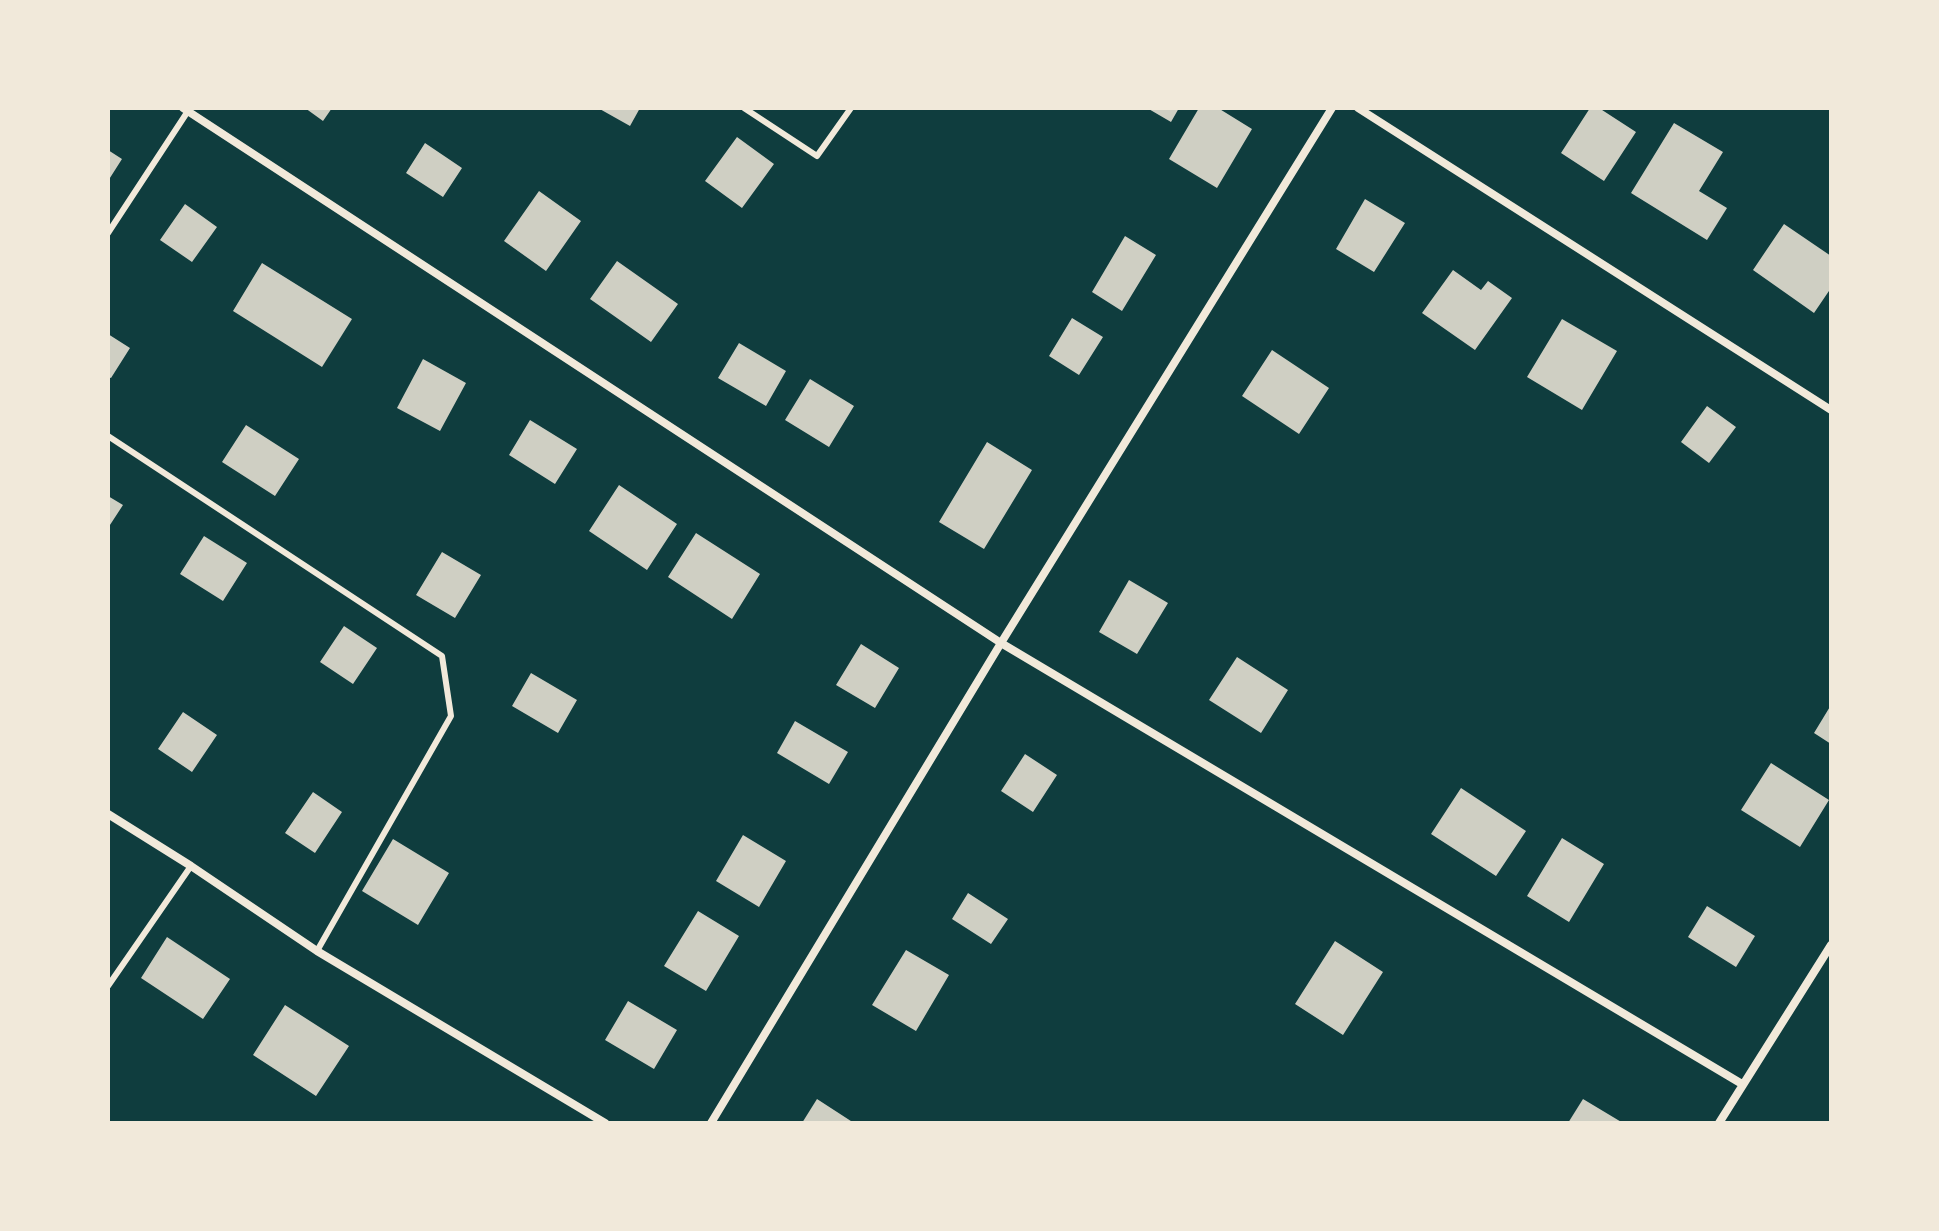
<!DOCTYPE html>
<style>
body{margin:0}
#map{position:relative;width:1939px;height:1231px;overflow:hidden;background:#0f3d3e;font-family:"DejaVu Sans",sans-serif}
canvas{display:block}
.frame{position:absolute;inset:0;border:110px solid #f1e9da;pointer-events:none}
</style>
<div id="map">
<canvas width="1939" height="1231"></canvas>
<div class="frame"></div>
</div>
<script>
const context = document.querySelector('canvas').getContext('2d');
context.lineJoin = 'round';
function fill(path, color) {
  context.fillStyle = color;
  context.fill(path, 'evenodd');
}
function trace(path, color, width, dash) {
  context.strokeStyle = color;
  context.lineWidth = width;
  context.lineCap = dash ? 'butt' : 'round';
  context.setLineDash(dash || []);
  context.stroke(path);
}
fill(new Path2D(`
 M305 108H332L323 121Z
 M598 108H640L630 126Z
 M1147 108H1179L1171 122Z
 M1199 108H1218L1252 129 1217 188 1169 159Z
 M1590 108H1599L1636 132 1604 181 1561 153Z
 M1674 123 1723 152 1699 191 1727 208 1707 240 1631 193Z
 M737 137 774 164 742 208 705 181Z
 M425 143 462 168 443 197 406 173Z
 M108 150 122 159 108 181Z
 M539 191 581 221 546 271 504 241Z
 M1365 199 1405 223 1374 272 1336 249Z
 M185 204 217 227 192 262 160 240Z
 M1784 224 1831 256V288L1814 313 1753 270Z
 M1125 236 1156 255 1122 311 1092 292Z
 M617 261 678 304 651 342 590 299Z
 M262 263 352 319 322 367 233 311Z
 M1453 270 1481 290 1488 281 1512 298 1475 350 1422 313Z
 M1072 318 1103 337 1079 375 1049 356Z
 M1562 319 1617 351 1582 410 1527 377Z
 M108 334 130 348 111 378 108 377Z
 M739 343 786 371 766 406 718 378Z
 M1272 350 1329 388 1299 434 1242 396Z
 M423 359 466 383 440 431 397 408Z
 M810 379 854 406 829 447 785 420Z
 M1707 406 1736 427 1709 463 1681 442Z
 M530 420 577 449 555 484 509 455Z
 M246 425 299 459 275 496 222 462Z
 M987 442 1032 470 984 549 939 522Z
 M619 485 677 524 647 570 589 531Z
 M108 496 123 505 108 528Z
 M696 533 760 574 732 619 668 577Z
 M204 536 247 563 223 601 180 574Z
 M442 552 481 575 455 618 416 595Z
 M1129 580 1168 603 1137 654 1099 632Z
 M344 626 377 648 353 684 320 662Z
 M861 644 899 668 875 708 836 685Z
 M1237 657 1288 690 1261 733 1209 700Z
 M531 673 577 700 558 733 512 706Z
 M1831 705V744L1814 733Z
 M183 712 217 735 192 772 158 749Z
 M795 721 848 752 829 784 777 753Z
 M1025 754 1057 775 1033 812 1001 791Z
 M1771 763 1829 800 1800 847 1741 810Z
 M1461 788 1526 831 1496 876 1431 834Z
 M313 792 342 812 315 853 285 833Z
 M743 835 786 861 759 907 716 881Z
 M1562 838 1604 864 1569 922 1527 896Z
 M393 839 449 873 418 925 362 891Z
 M968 893 1008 919 991 944 952 919Z
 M1707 906 1755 936 1736 967 1688 937Z
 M698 911 739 936 706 991 664 966Z
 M167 937 230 979 203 1019 141 978Z
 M1335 941 1383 972 1343 1035 1295 1004Z
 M906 950 949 975 916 1031 872 1005Z
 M628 1001 677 1030 654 1069 605 1040Z
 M285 1005 349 1046 316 1096 253 1055Z
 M817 1099 854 1123H802Z
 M1583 1099 1623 1123H1568Z`), '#cfcfc3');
trace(new Path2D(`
 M744 108 817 156 851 108
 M108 233 188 111
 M108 436 442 656 451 716 317 951
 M108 986 191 866`), '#f1e9da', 6);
trace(new Path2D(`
 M183 108 1001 643 1742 1084
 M1358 108 1831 410
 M108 814 191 866 317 951 605 1123
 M711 1123 1001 643 1332 108
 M1719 1123 1831 945`), '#f1e9da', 8);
</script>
